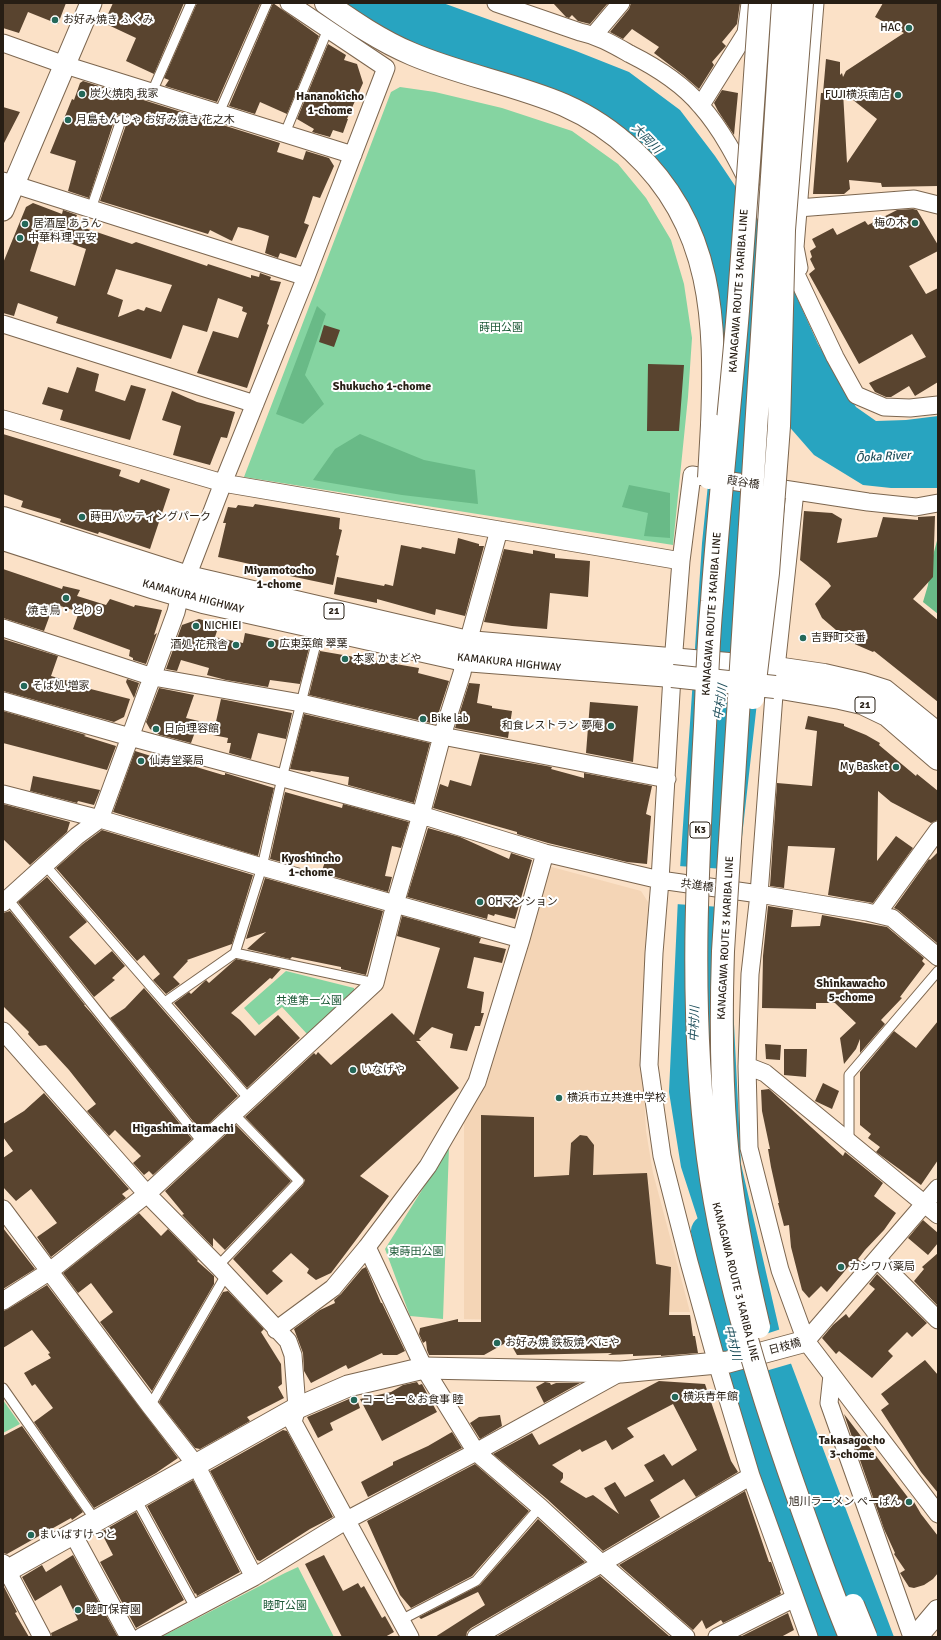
<!DOCTYPE html>
<meta charset="utf-8">
<style>
body{margin:0}
#map{position:relative;width:941px;height:1640px;overflow:hidden;background:#fbe1c7;font-family:Signika,sans-serif}
canvas{display:block}
.frame{position:absolute;inset:0;border:4px solid #271e14;pointer-events:none}
</style>
<div id="map">
<canvas width="941" height="1640"></canvas>
<div class="frame"></div>
</div>
<script>
const context = document.querySelector('canvas').getContext('2d');
context.lineJoin = 'round';
function fill(path, color) {
  context.fillStyle = color;
  context.fill(path, 'evenodd');
}
function trace(path, color, width, dash) {
  context.strokeStyle = color;
  context.lineWidth = width;
  context.lineCap = dash ? 'butt' : 'round';
  context.setLineDash(dash || []);
  context.stroke(path);
}
function write(font, color, halo, rows, align = 'center') {
  context.font = font + ' Signika,"Noto Sans JP",sans-serif';
  context.lineWidth = 4;
  context.setLineDash([]);
  context.textBaseline = 'middle';
  context.strokeStyle = halo;
  context.fillStyle = color;
  for (const [text, x, y, turn = 0] of rows) {
    context.save();
    context.translate(x, y);
    context.rotate((+turn || 0) * Math.PI / 180);
    context.textAlign = isNaN(turn) ? turn : align;
    if (halo) context.strokeText(text, 0, 0);
    context.fillText(text, 0, 0);
    context.restore();
  }
}
fill(new Path2D(`
 M548 866 641 891 648 902 643 1076 646 1131 653 1173 690 1312H510L509 1320 464 1319V1120Z`), '#f4d5b6');
fill(new Path2D(`
 M400 87 435 92 502 108 572 131 618 164 646 198 671 240 684 284 692 338 688 397 673 545 244 477 391 92Z
 M286 971 354 988V993L308 1035 282 1007 259 1025 244 1008Z
 M449 1147 443 1319 410 1316 385 1249Z
 M3 1400 20 1424 3 1433Z
 M298 1567 334 1637H161L285 1573Z`), '#85d4a1');
fill(new Path2D(`
 M317 306 326 314 305 375 324 404 303 424 276 414Z
 M360 434 424 460 475 470 478 504 402 495 313 480 335 449Z
 M629 485 670 493V538L644 536 648 513 622 507Z
 M937 510H938V614L923 602 928 585 931 563 938 537Z`), '#69ba87');
fill(new Path2D(`
 M341 3H443L576 51 629 72 680 110 715 156 770 238 818 344 856 407 876 421 906 420 938 416V488H891L863 485 814 455 786 423 764 640 730 944 741 1164 781 1337 894 1637H835L758 1413 725 1303 681 1167 669 1092 678 898 690 723 702 543 719 377 720 337 661 178 589 118 385 35Z`), '#28a4c0');
fill(new Path2D(`
 M678 866 741 870 736 908 675 904Z
 M781 1329 793 1363 745 1377 735 1344Z`), '#fbe1c7');
trace(new Path2D(`
 M706 1231 733 1350 771 1484 831 1637`), '#28a4c0', 30);
fill(new Path2D(`
 M3 3H66L58 24 28 12 19 33 3 28Z
 M113 3H184L154 74 126 61 136 38 104 23Z
 M197 3 260 4 217 102 165 86 169 80 164 78Z
 M273 3 319 36 287 114 260 102 255 114 229 106Z
 M553 3H608L590 24 578 21 572 15 569 18 566 17Z
 M631 3H740L737 24 722 42 726 46 712 62 714 65 699 89 683 75 654 53 659 47 632 29 623 39 610 32 629 9Z
 M883 3H938V186L882 187 881 183 849 180 850 189 844 194H813L821 93H823L826 59 840 62V75L842 73 843 77 846 71 904 33 875 17ZM843 92 877 119 847 163Z
 M328 44 346 55 344 60 357 64 363 83 347 119H348L343 133 333 130 330 137 312 132 314 129 297 119Z
 M83 81 280 143 277 152 303 160 306 151 329 158 334 166 320 198 313 196 304 223 309 225 296 258 280 253 278 258 265 253 269 236 251 230 238 227 232 241 210 230 208 234 100 201 127 122 126 116 123 114 117 115 115 118 89 198 68 191 76 161 50 153 72 99 74 100 80 83Z
 M722 90 738 93 734 135 718 111 714 103Z
 M3 107 20 112 3 145Z
 M33 203 62 214 63 210 77 215 73 224 132 244 136 242 207 266 208 264 251 278V275L259 277 260 273 271 277 270 280 281 282 267 324 269 325 247 388 197 373 213 331 238 338 247 313 242 311 243 307 218 298 207 332 183 325 171 359 56 323 58 317 18 303 14 316 3 313V263L26 207ZM42 233 86 249 75 286 30 271ZM116 269 172 285 161 312 146 307 144 311 138 309 118 317 123 300 107 294Z
 M913 209 917 210 938 245V251L909 266 926 294 938 288V382L915 396 909 386 891 397H886L875 392 869 383 926 357 912 334 859 364 809 274 815 269 810 259 812 257 810 251 816 247 812 239 833 228 837 235 865 221 868 225 897 210Z
 M324 325 340 330 334 347 319 342Z
 M648 364 684 365 679 431H647Z
 M77 367 99 374 95 391 125 401 131 385 146 389 130 440 60 420 63 410 42 404 48 387 68 393Z
 M172 391 197 402 235 412 227 438 221 437 210 465 173 455 181 426 162 420Z
 M3 434 121 470 119 476 139 483 141 479 170 489 150 549 99 532 98 534 60 522 61 519 21 507 23 501 3 494Z
 M255 504 340 518 339 529 342 530 336 555 339 556 333 585 290 576 291 573 218 557 226 523H223L228 507 236 508 238 505 253 507Z
 M804 511 832 513 842 519 837 543 877 537 883 517 918 520V517L935 516 933 577 913 599 938 620V702L874 651 873 652 850 642 822 618 815 604 831 586 828 582 800 560Z
 M458 538 479 544V546H484L465 616 436 609 435 615 377 599V603L334 594 337 577 384 586 385 584 393 586 401 545 421 549 422 547 455 554Z
 M504 549 533 554V550L555 554V558L590 561 588 597 550 593 547 629 512 626 484 622Z
 M3 569 62 589 63 586 80 590 77 596 106 605 110 599 134 607 135 605 162 610 154 635 157 633 146 664 133 660V658L129 656 130 650 73 629 79 612 54 604 44 631 3 618Z
 M199 619 219 625 215 637 243 643 245 633 307 646V648H309L300 684 270 680 268 687 226 680 207 675 209 668 181 660 177 671 166 669 182 625Z
 M3 639 58 656 51 676 72 682 71 684 130 699 124 717 114 722 3 691Z
 M320 651 419 668 418 673 449 681 435 724 309 695Z
 M127 679 139 683 134 698 126 682Z
 M469 683 480 684 477 703 492 706V708L512 711 508 738 455 728Z
 M159 688 194 695 186 718 199 721 191 743 160 735 150 729 146 722Z
 M221 699 292 713 286 739 258 733 251 759 229 753 231 743H227L228 738 213 735Z
 M590 702 638 706 633 762 586 753Z
 M3 711 86 735 84 736 116 746 107 770 3 743Z
 M304 714 430 743 414 803 348 785 349 777 311 771 310 772 290 769Z
 M808 716 844 724V726L866 735 880 743 879 745 916 776 917 774 938 791V820L931 823 891 802 878 791 877 861 896 836 913 848 873 903 828 895 835 848 788 846 784 888 770 886 777 783 812 786 817 731 805 729Z
 M135 751 151 756 152 753 184 762 183 763 223 775H225V773L274 788 258 856 113 812Z
 M480 754 552 767 551 769 584 778V773L652 786 646 814 651 816 647 864 627 862 548 843 517 834V832L433 808 440 784 448 787 450 780 471 786Z
 M33 776 100 790 94 805 78 801 77 803 30 791Z
 M285 792 342 808 343 804 409 822 401 848 392 846 385 876 392 877 388 892 321 873 325 862 293 854 289 864 270 859Z
 M3 804 70 822 67 832 30 865 3 839Z
 M428 828 460 837 509 859 511 853 532 860 515 919 495 914 494 916 488 914 487 919 407 897Z
 M102 830 253 875 232 944 187 960 188 961 173 977 180 984 166 994 153 980 160 974 144 955 137 961 56 868 83 844Z
 M938 852V942L937 943 898 910 894 908 929 859 930 860Z
 M47 877 87 922 69 937 95 965 112 951 125 966 112 978 115 980 94 997 18 902Z
 M265 878 383 911 366 975 341 969V967L292 957 290 959 247 949 266 932 246 939Z
 M768 906 793 910 791 927 820 926 822 915 887 927 924 958 922 961 925 964 900 997 902 998 881 1020 885 1024 860 1053V1039L856 1049 844 1064 840 1038 856 1023 835 1003H816V1009L762 1008 763 956Z
 M10 911 85 1005H84L92 1014 192 1139 153 1175 149 1171 144 1175 133 1163 141 1156 115 1130 109 1136 87 1111 96 1104 69 1070 46 1045 39 1046 28 1034 29 1032 3 1006V913Z
 M402 916 481 938 479 943 506 949 502 963 474 957 467 988 484 992 481 1013H484L480 1026H475L467 1051 450 1048 453 1034 432 1027 419 1039 421 1041H416L459 1088 360 1176 389 1196 331 1273 316 1280 307 1273 309 1269 291 1253 272 1271 283 1281 267 1295 233 1259 303 1185 305 1180 245 1117 314 1053 316 1055 318 1052 331 1065 392 1013 414 1035 440 948 397 936Z
 M236 959 281 969 272 979 270 978 231 1013 240 1020 255 1036 278 1015 300 1038 247 1088 174 1003 189 992 191 994 206 980 209 983Z
 M144 988 238 1096 201 1131 110 1018 125 1008Z
 M938 1021V1160L921 1185 876 1152 880 1147 868 1138 871 1134 860 1125V1072L894 1031 916 1048Z
 M765 1044 781 1045 780 1060 766 1059Z
 M784 1049H807L806 1077 784 1075Z
 M823 1083 839 1091 832 1109 815 1101Z
 M769 1089 843 1156 845 1152 883 1183 874 1196 896 1213 884 1230 865 1250 858 1259 861 1262 854 1271 849 1266 827 1292 821 1286 809 1298 802 1290 791 1247 789 1225 784 1226 778 1203H779L771 1167 768 1149H770L762 1111 761 1090Z
 M44 1093 129 1189 122 1194 126 1198 51 1257 37 1237 57 1223 31 1189 16 1201 3 1187V1158L13 1151 3 1137V1124L24 1111Z
 M481 1115 534 1117V1177L569 1175 571 1143 580 1135 587 1136 594 1145 593 1175 647 1173 656 1264 671 1267 669 1315H690L693 1336H695L698 1353 661 1356V1355L633 1356V1354L608 1355 612 1353 517 1355 509 1341 484 1355H429L427 1350 426 1341 423 1343 419 1334 420 1328 458 1319V1322H481Z
 M236 1125 291 1181 225 1250 213 1238V1247L182 1215 184 1214 165 1191Z
 M139 1213 161 1236 168 1229 198 1260 197 1261 214 1276V1284L152 1391 100 1322 113 1312 91 1283 78 1293 63 1273Z
 M923 1220 938 1233V1243L928 1255 908 1238Z
 M3 1228 35 1269 3 1289Z
 M938 1253V1306L914 1281 924 1269 922 1267Z
 M366 1267 381 1303H382L405 1351 397 1355H383L382 1353 348 1369 346 1365 311 1383 304 1371 303 1353 294 1329 320 1310 335 1303 334 1300 341 1294 362 1269Z
 M877 1274 927 1323 912 1337 907 1332 888 1351 893 1356 872 1378 839 1351 836 1354 822 1338 833 1325 846 1314 849 1318 875 1289 869 1284Z
 M47 1285 178 1458 156 1473 94 1508 34 1422 53 1408 35 1384 32 1386 24 1373 51 1358 48 1354 50 1353 32 1330 3 1348V1311L8 1309Z
 M228 1291 264 1329 261 1332 281 1364 282 1384 278 1387 284 1398 247 1417 250 1421 200 1449 195 1448 159 1402 223 1292Z
 M925 1360 938 1375V1493L921 1472 881 1410 889 1404 881 1394Z
 M659 1381 705 1384 731 1461 738 1472 696 1497 684 1479 650 1500 660 1517 603 1551 547 1499 493 1454 532 1433 539 1445ZM673 1404 697 1450 672 1466 664 1454 644 1465 654 1481 625 1497 615 1482 604 1488 619 1514 593 1495 586 1498 560 1482 563 1478V1473L552 1465 580 1449 582 1452 606 1440 612 1450 634 1437 627 1428Z
 M417 1382 419 1385 422 1384 437 1412 382 1441 360 1399 391 1392 403 1385Z
 M545 1382 550 1383 551 1385 556 1383H580L544 1403 536 1387Z
 M356 1396 360 1408 330 1423 333 1430 318 1438 307 1417Z
 M844 1414 913 1504 914 1502 921 1514 938 1536V1573L933 1579 924 1585 914 1588 909 1587 900 1573 905 1570 894 1554 895 1553 884 1529Z
 M500 1415 502 1426 480 1439 470 1423 479 1417Z
 M22 1426 83 1512 72 1520 71 1518 7 1554 3 1553V1436Z
 M283 1430 287 1431 333 1517 310 1529 260 1561 257 1560 210 1471Z
 M452 1432 462 1448 368 1497 361 1482 393 1465V1462L428 1446Z
 M475 1464 529 1511 472 1576 411 1608 400 1595 367 1521Z
 M193 1480 240 1572 197 1596 196 1593 195 1594 147 1506Z
 M745 1491 769 1562H771L781 1590 780 1591 781 1594 723 1623 721 1620 706 1629 702 1620 693 1630 619 1565Z
 M136 1512 184 1600 136 1628 100 1562 113 1555 101 1532Z
 M538 1519 585 1562 471 1628 467 1632 466 1637H435L485 1605 478 1592 421 1619 419 1617 480 1585Z
 M73 1555 118 1637H52L51 1633 78 1620 61 1585 35 1601 22 1577 42 1565 46 1572Z
 M324 1555 343 1591 358 1583 361 1588 364 1586 382 1618 385 1616 394 1632 385 1637H342L305 1564Z
 M600 1576 669 1636 668 1637H496Z
 M4 1587 17 1612 15 1613 29 1637H3V1588Z
 M788 1613 794 1630 781 1637H743L742 1636Z`), '#59442f');
const service = new Path2D(`
 M152 92 191 3
 M219 113 267 3
 M285 133 328 29
 M91 209 121 120
 M45 865 249 1099
 M8 899 202 1142
 M235 953 375 983
 M165 1002 235 953 262 867 282 778 320 628
 M849 1141V1075L938 971
 M218 1266 299 1181 233 1113
 M3 1388 96 1521
 M150 1406 226 1275
 M136 1499 196 1609
 M401 1620 476 1581 540 1507`);
const minor = new Path2D(`
 M496 3 580 32C599 36 614 45 630 54 656 67 682 83 701 106 731 140 748 185 770 224
 M594 35 621 3
 M3 43 65 65 353 155
 M701 105 746 33 750 3
 M3 181 306 277
 M798 208 914 199 938 205
 M784 249 835 357 856 395 884 407 910 408 938 405
 M799 268 795 247 815 3
 M3 324 255 404
 M3 419 223 483 681 561
 M795 491 776 668 759 894 750 974 747 1066 749 1148 780 1270 806 1341 938 1514
 M3 628 153 677 301 703 442 736 667 779
 M3 701 130 737 421 815 545 853 660 880 759 894 867 912 892 918 938 957
 M3 794 100 819 262 867 521 939
 M3 903 77 836 100 819 176 612 180 595 223 483 306 277 386 68 289 3
 M877 914 938 830
 M3 1031 147 1194 218 1266 288 1341 293 1355 297 1408 293 1422 410 1637
 M747 1066 765 1073 938 1215
 M3 1209 150 1406 196 1465 254 1577
 M367 1247 424 1368 476 1452 540 1507 601 1563 686 1637
 M877 1259 938 1320
 M3 1301 50 1271 147 1194 375 983 395 904 421 815 442 736 462 673 468 642 499 530
 M276 1330 333 1288 367 1247 428 1166 477 1082 521 939 545 853
 M806 1341 938 1188
 M832 1375 829 1403 912 1637
 M73 1534 129 1637
 M3 1563 42 1637
 M141 1637 254 1577 347 1520 476 1452 621 1372
 M476 1637 751 1476
 M717 1637 795 1598
 M809 1637 751 1476 717 1363 689 1262 662 1156 649 1065 654 953 660 880 672 676 681 561 692 475 868 502 916 507 938 503`);
const tertiary = new Path2D(`
 M3 210 91 3
 M3 1573 297 1408 348 1386 424 1368 621 1372 728 1362 806 1341`);
const primary = new Path2D(`
 M3 518 188 577 468 642 776 668 824 675 863 684 885 691 938 734
 M3 539 155 588 203 602 464 660 672 676
 M775 687 840 698 862 703 887 715 938 759`);
const trunk = new Path2D(`
 M916 1637 938 1611`);
const motorway = new Path2D(`
 M326 3C353 22 381 41 412 54 461 75 515 84 564 105 589 116 613 132 633 151 714 226 716 323 712 425`);
trace(service, '#7c664f', 11);
trace(minor, '#7c664f', 19);
trace(tertiary, '#7c664f', 23);
trace(primary, '#7c664f', 24);
trace(trunk, '#7c664f', 24);
trace(motorway, '#7c664f', 24);
trace(service, '#fff', 9);
trace(minor, '#fff', 17);
trace(tertiary, '#fff', 21);
trace(primary, '#fff', 22);
trace(trunk, '#fff', 22);
trace(motorway, '#fff', 22);
const primaryBridge = new Path2D(`
 M672 676 775 687`);
const motorwayBridge = new Path2D(`
 M760 3C753 106 746 208 738 311 730 407 719 504 712 601 708 642 707 684 705 726 697 870 689 1015 708 1158 725 1282 764 1403 806 1520 820 1559 834 1599 850 1637
 M709 478 712 425
 M753 698 768 573 779 426 784 230 802 3
 M759 1327C744 1264 731 1200 726 1136 721 1074 721 1013 723 951L783 3
 M853 1605 866 1637`);
trace(primaryBridge, '#7c664f', 24, []);
trace(motorwayBridge, '#7c664f', 24, []);
trace(primaryBridge, '#fff', 22);
trace(motorwayBridge, '#fff', 22);
for (const [x, y, r, color] of [
 [55,20,4,"#246859"],
 [909,28,4,"#246859"],
 [82,94,4,"#246859"],
 [898,95,4,"#246859"],
 [68,120,4,"#246859"],
 [915,223,4,"#246859"],
 [25,224,4,"#246859"],
 [20,238,4,"#246859"],
 [82,517,4,"#246859"],
 [66,598,4,"#246859"],
 [196,626,4,"#246859"],
 [803,638,4,"#246859"],
 [271,644,4,"#246859"],
 [236,645,4,"#246859"],
 [345,659,4,"#246859"],
 [24,686,4,"#246859"],
 [423,719,4,"#246859"],
 [611,726,4,"#246859"],
 [156,729,4,"#246859"],
 [141,761,4,"#246859"],
 [896,767,4,"#246859"],
 [480,902,4,"#246859"],
 [353,1070,4,"#246859"],
 [559,1098,4,"#246859"],
 [841,1267,4,"#246859"],
 [497,1343,4,"#246859"],
 [675,1397,4,"#246859"],
 [354,1400,4,"#246859"],
 [909,1502,4,"#246859"],
 [31,1535,4,"#246859"],
 [78,1610,4,"#246859"]
]) {
  const dot = new Path2D();
  dot.arc(x, y, r, 0, 2 * Math.PI);
  context.fillStyle = color;
  context.fill(dot);
  trace(dot, '#fff', 1.5);
}
for (const [x, y, w] of [
 [334,611,20],
 [865,705,20],
 [700,830,20]
]) {
  const box = new Path2D();
  box.roundRect(x - w / 2, y - 8, w, 16, 3);
  context.fillStyle = '#fff';
  context.fill(box);
  trace(box, '#271e14', 1);
}
write('bold 10px', '#271e14', null, [
 ["21",334,611],
 ["21",865,705],
 ["K3",700,830]
]);
write('11px', '#271e14', '#fff', [
 ["お好み焼き ふくみ",63,20],
 ["HAC",901,28,"right"],
 ["炭火焼肉 我家",90,94],
 ["FUJI横浜南店",890,95,"right"],
 ["月島もんじゃ お好み焼き 花之木",76,120],
 ["梅の木",907,223,"right"],
 ["居酒屋 あうん",33,224],
 ["中華料理 平安",28,238],
 ["蒔田バッティングパーク",90,517],
 ["焼き鳥・とり９",66,611,"center"],
 ["NICHIEI",204,626],
 ["吉野町交番",811,638],
 ["広東菜館 翠葉",279,644],
 ["酒処 花飛舎",228,645,"right"],
 ["本家 かまどや",353,659],
 ["そば処 増家",32,686],
 ["Bike lab",431,719],
 ["和食レストラン 夢庵",603,726,"right"],
 ["日向理容館",164,729],
 ["仙寿堂薬局",149,761],
 ["My Basket",888,767,"right"],
 ["OHマンション",488,902],
 ["いなげや",361,1070],
 ["横浜市立共進中学校",567,1098],
 ["カシワバ薬局",849,1267],
 ["お好み焼 鉄板焼 べにや",505,1343],
 ["横浜青年館",683,1397],
 ["コーヒー＆お食事 睦",362,1400],
 ["旭川ラーメン ぺーぱん",901,1502,"right"],
 ["まいばすけっと",39,1535],
 ["睦町保育園",86,1610]
], 'left');
write('11px', '#271e14', '#fff', [
 ["KANAGAWA ROUTE 3 KARIBA LINE",739,291,-86],
 ["葭谷橋",743,483,9],
 ["KAMAKURA HIGHWAY",193,597,15],
 ["KANAGAWA ROUTE 3 KARIBA LINE",712,614,-86],
 ["KAMAKURA HIGHWAY",509,663,6],
 ["共進橋",697,886,8],
 ["KANAGAWA ROUTE 3 KARIBA LINE",726,938,-87],
 ["KANAGAWA ROUTE 3 KARIBA LINE",735,1282,76],
 ["日枝橋",785,1347,-15]
]);
write('11px', '#1e5a38', '#fff', [
 ["蒔田公園",501,328],
 ["共進第一公園",309,1001],
 ["東蒔田公園",416,1252],
 ["睦町公園",285,1606]
]);
write('bold 12px', '#271e14', '#fff', [
 ["Hananokicho",330,97],
 ["1-chome",330,111],
 ["Shukucho 1-chome",382,387],
 ["Miyamotocho",279,571],
 ["1-chome",279,585],
 ["Kyoshincho",311,859],
 ["1-chome",311,873],
 ["Shinkawacho",851,984],
 ["5-chome",851,998],
 ["Higashimaitamachi",183,1129],
 ["Takasagocho",852,1441],
 ["3-chome",852,1455]
]);
write('italic 12px', '#1e4f5b', '#fff', [
 ["大岡川",646,139,46],
 ["Ōoka River",883,457,-3],
 ["中村川",721,702,-82],
 ["中村川",695,1024,-88],
 ["中村川",732,1343,76]
]);
</script>
